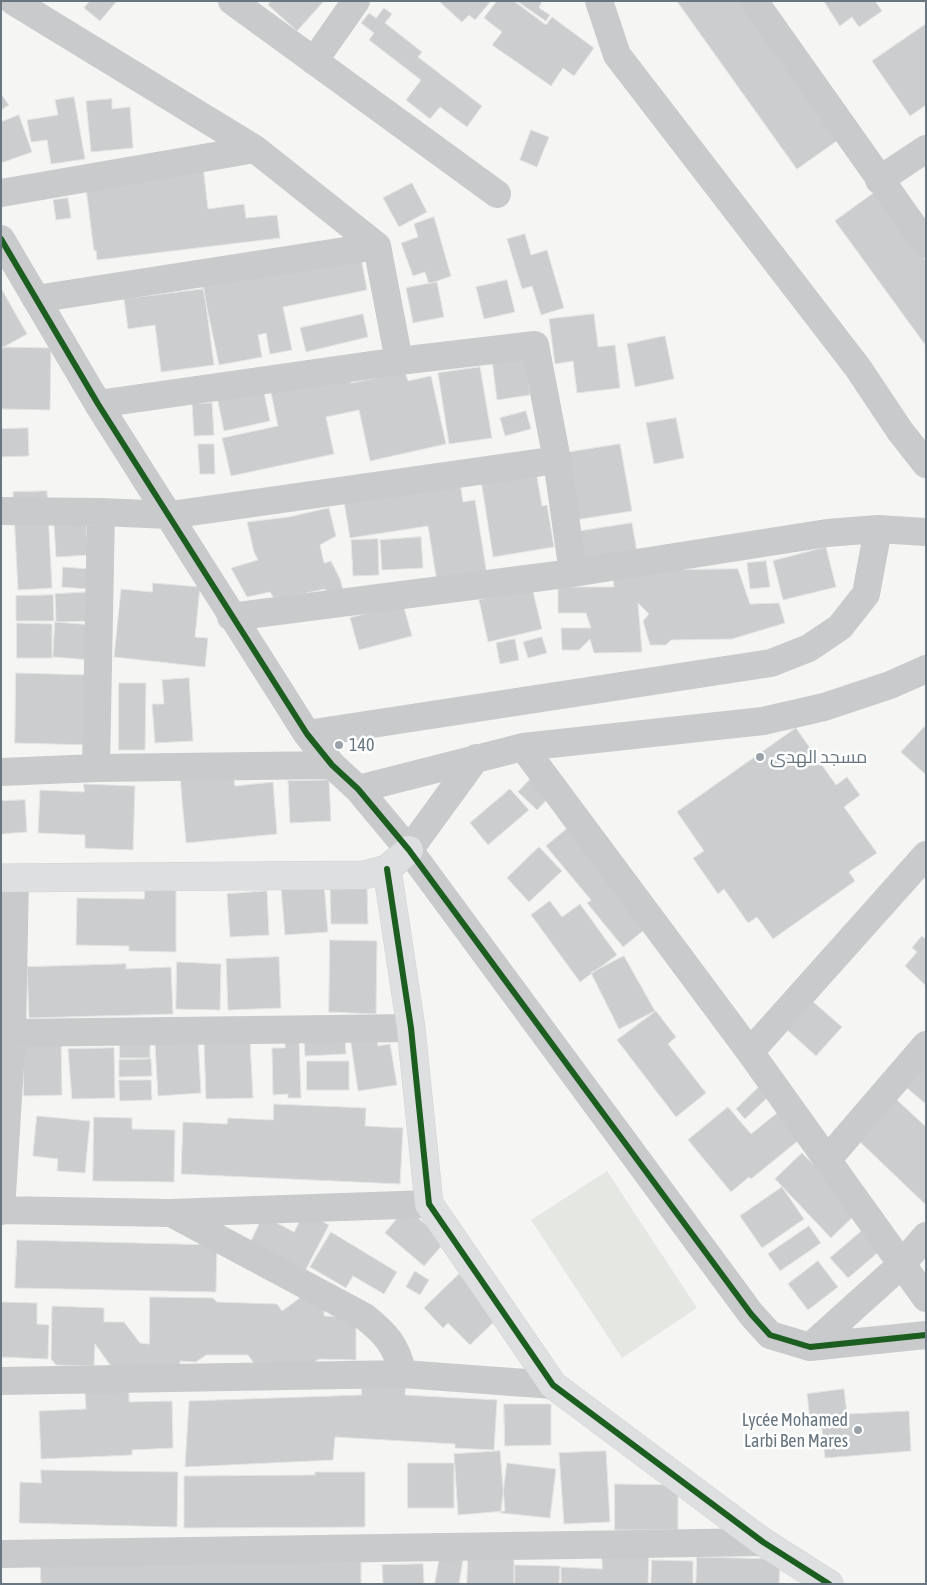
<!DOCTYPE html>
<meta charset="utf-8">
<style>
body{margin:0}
#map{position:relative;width:927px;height:1585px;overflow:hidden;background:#f5f5f4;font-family:"Asap Condensed",sans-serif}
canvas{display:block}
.frame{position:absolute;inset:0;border:2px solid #677681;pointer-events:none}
</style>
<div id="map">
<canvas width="927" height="1585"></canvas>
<div class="frame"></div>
</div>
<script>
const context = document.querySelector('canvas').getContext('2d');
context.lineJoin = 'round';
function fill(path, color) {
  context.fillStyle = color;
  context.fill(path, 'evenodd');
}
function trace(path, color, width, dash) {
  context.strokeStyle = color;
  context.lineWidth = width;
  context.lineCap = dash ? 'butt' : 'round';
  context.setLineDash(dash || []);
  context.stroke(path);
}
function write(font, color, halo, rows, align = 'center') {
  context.font = font + ' "Asap Condensed",Cairo,sans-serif';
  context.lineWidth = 5;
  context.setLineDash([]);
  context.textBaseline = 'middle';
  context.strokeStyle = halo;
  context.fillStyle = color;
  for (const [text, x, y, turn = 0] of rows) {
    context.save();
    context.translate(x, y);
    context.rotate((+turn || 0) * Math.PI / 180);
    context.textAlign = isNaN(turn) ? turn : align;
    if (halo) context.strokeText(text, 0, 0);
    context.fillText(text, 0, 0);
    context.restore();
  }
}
fill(new Path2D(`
 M607 1171 697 1308 622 1358 531 1220Z`), '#e4e7e2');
const building = new Path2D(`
 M90 1H117L100 21 84 8Z
 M271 1H324L297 31 268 5Z
 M439 1H491L475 20 469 15 462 22Z
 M497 1H514L546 25 552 17 594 48 574 76 563 68 551 86 492 45 502 32 484 18Z
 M517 1H542L539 8 550 15 546 21Z
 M677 1H743L841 138 797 169Z
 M824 1H875L882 11 859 27 852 17 840 26Z
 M384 8 392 14 385 23 422 52 418 57 482 106 467 127 440 107 430 119 406 100 421 80 369 40 374 33 361 23 369 13 376 18Z
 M926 24V105L910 116 872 61Z
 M1 94 9 105 1 110Z
 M74 97 85 159 51 164 47 140 31 142 27 120 58 115 55 100Z
 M112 99V109L130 107 133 148 91 152 86 101Z
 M19 115 32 152 1 163V122Z
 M531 130 549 137 537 167 520 160Z
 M203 166 208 209 244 204 246 218 277 215 280 238 97 260 96 250 94 251 85 180Z
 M412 183 427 212 399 227 383 198Z
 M875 192 926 261V346L835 221Z
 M68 198 71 218 56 220 53 200Z
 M434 217 451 276 429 284 425 272 413 276 401 243 418 237 414 224Z
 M525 234 531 255 547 250 564 308 541 315 532 286 522 289 507 239Z
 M359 247 367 290 283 307 292 350 270 354 266 333 258 335 262 357 219 365 201 279Z
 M507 280 515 312 484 319 476 287Z
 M437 282 444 317 413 323 406 288Z
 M1 288 27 334 2 348 1 347Z
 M204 289 214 365 161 372 155 325 128 329 124 299Z
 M363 314 368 337 306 352 300 328Z
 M594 314 598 347 615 345 620 388 577 393 573 361 555 364 549 319Z
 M665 336 674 379 635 387 627 344Z
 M1 347 51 348 50 410 1 409Z
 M525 355 530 395 497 400 492 360Z
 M480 367 492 438 449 444 438 373Z
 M348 370 351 383 405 372 408 381 431 376 446 444 370 461 359 410 326 417 334 454 231 476 222 438 278 426 267 374Z
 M261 378 270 421 224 431 215 387Z
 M212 403 214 435 194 436 192 404Z
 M526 411 531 429 505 436 500 418Z
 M676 418 684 458 654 464 646 423Z
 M28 428 29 456 1 457V429Z
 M198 444H214L215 474H200Z
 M620 444 632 511 575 520 564 453Z
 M536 471 542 506 547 505 554 547 493 557 481 480Z
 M459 477 463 502 475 500 487 575 437 582 428 526 350 538 343 495Z
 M47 491 52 588 18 590 13 492Z
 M85 508 88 555 56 557 53 509Z
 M329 508 336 536 320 545 324 563 331 561 340 579 343 590 329 598 325 589 275 600 270 592 247 597 231 568 258 560 254 552 247 522 289 517Z
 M632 523 638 558 580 568 574 532Z
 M421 537 423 568 382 570 380 540Z
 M378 539 379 575 353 576 351 540Z
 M826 547 836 587 783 600 773 561Z
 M766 561 770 587 750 589 747 563Z
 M63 567 90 569 89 589 62 587Z
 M738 569 750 604 779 603 785 623 732 639 671 640 666 645H650L643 621 649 614 638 603 642 652 594 653 590 639 579 650H562L561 628H591L586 613H558V587H614L612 571Z
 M153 583 200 587 195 637 208 638 205 667 114 657 121 589 152 592Z
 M532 587 542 629 488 642 479 600Z
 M91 592 93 621 56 622 55 594Z
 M53 595 54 621H16V596Z
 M403 604 412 636 359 650 350 618Z
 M55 622 94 625 92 660 53 657Z
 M17 623 52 624V658H17Z
 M542 637 547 653 528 658 523 642Z
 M515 639 519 660 500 664 496 643Z
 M16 673 92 675 91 745 15 743Z
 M189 678 193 741 155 743 152 704H164L162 680Z
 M119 683H146L145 750H119Z
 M926 725V775L901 752Z
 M796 728 836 785 847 777 860 795 844 807 877 853 849 872 855 881 773 939 757 917 748 923 724 889 718 894 693 858 704 851 677 812Z
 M232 762 235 786 273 782 277 834 186 843 179 766Z
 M537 772 556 790 537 810 518 792Z
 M329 780 331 821 290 823 288 781Z
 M84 784 135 786 133 850 85 848V835L38 833 40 790 84 792Z
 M510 789 529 810 488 845 470 823Z
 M25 800 27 832 1 834V801Z
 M569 827 658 919 623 947 587 903 591 900 546 846Z
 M539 847 562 871 529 902 507 878Z
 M324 884 328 932 285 935 281 887Z
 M367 887 368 924H331L330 888Z
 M145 889H176V952L129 951V946L76 945 77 898 144 899Z
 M267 891 269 935 230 937 227 894Z
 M550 901 562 917 580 904 617 955 580 982 531 915Z
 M922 936 926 939V986L905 966 917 952 912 948Z
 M330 940 377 941 376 1014 329 1012Z
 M624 956 655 1011 619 1029 591 973Z
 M279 957 281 1008 228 1010 226 959Z
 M177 962 221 964 220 1010 176 1009Z
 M126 964V969L171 967 173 1014 29 1018 27 967Z
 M810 999 842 1027 816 1056 785 1028Z
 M656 1011 676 1037 668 1044 706 1093 676 1117 617 1040Z
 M373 1019 378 1046 390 1044 397 1085 358 1091 348 1023Z
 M345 1036 346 1054 305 1056 304 1037Z
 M285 1039H299L301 1098H288V1094L273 1095 272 1048H285Z
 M120 1040H150V1058H120Z
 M250 1040 253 1098 206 1099 204 1042Z
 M198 1041 201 1093 158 1096 155 1044Z
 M23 1042H61L62 1095 24 1096Z
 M114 1048 115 1098 72 1099 68 1049Z
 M926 1055V1104L901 1083Z
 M151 1059 152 1076 119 1077V1060Z
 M307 1061H349V1090H307Z
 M119 1080H151L152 1100 120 1101Z
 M759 1087 768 1097 745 1119 736 1109Z
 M896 1099 926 1127V1205L858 1140Z
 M274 1104 366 1108 365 1126 403 1128 400 1184 181 1174 183 1122 227 1124 228 1118 273 1120Z
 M728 1107 751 1134 777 1113 799 1140 751 1179 749 1177 731 1192 688 1140Z
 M37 1116 90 1121 85 1173 57 1171 58 1159 33 1156Z
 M94 1117 132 1118V1129L175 1130 174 1182 93 1181Z
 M802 1153 859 1211 831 1238 775 1179Z
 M782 1187 804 1219 762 1248 740 1216Z
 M406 1208 446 1241 424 1266 385 1233Z
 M304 1212 329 1225 303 1275 248 1247 263 1216 294 1232Z
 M809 1226 821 1243 780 1271 768 1254Z
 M864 1229 881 1250 848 1278 830 1258Z
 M331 1232 397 1272 384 1294 353 1276 346 1288 310 1267Z
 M17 1240 217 1245 216 1292 15 1288Z
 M818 1261 838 1287 808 1310 788 1284Z
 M415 1271 429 1280 420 1295 406 1287Z
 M459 1274 500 1316 470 1345 448 1323 443 1328 424 1308Z
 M150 1297 213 1298 217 1302 277 1304 282 1311 301 1297 324 1298V1316L356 1317V1360L319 1359 308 1367 256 1366 248 1355H206L196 1362 180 1361V1370L113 1369 95 1344 94 1366 56 1365 51 1359 52 1306 104 1308V1322H124L140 1343 149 1344Z
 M1 1302 37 1303V1324L49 1325 48 1359 1 1357Z
 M362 1378 406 1381 405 1395 497 1400 494 1450 455 1448V1444L335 1437 333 1460 185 1467 189 1401 361 1395Z
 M844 1389 847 1414 909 1411 911 1451 825 1458 821 1419H810L807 1394Z
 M129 1392V1402L172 1401 173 1448 132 1450V1455L41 1459 39 1411 86 1409 85 1393Z
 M504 1404H551V1445L505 1446Z
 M500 1451 505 1511 458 1515 454 1454Z
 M606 1451 610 1522 564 1524 559 1453Z
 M408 1463H454V1508H408Z
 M507 1463 556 1469 550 1518 501 1513Z
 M41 1470 178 1472 177 1527 19 1523 20 1482 41 1483Z
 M315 1472H365V1527L184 1528V1476L315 1475Z
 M615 1484 678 1485V1530H615Z
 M602 1553 649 1554 648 1584H561V1567L602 1569Z
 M440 1555 463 1560 459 1584H435Z
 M697 1557 780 1559 779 1584H696Z
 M468 1558 514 1559V1584H467Z
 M652 1560 693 1561V1584H651Z
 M361 1562V1584H41L40 1564Z
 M423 1564 424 1584H383L382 1565Z
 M515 1565 560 1566 559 1584H515Z`);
fill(building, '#cccdce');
trace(building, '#e4e4e4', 1);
const secondary = new Path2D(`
 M387 869 411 1028 429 1204 553 1385 763 1542 829 1584
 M1 878 364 875 387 869 409 850`);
trace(secondary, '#d2d2d2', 29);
trace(new Path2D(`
 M13 1 255 149 377 246 399 361
 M232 1 497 194
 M599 1 617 55 858 368 900 431 926 464
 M754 1 926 244
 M314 61 356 1
 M879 180 926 149
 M1 193 255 149
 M1 239 98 404 307 734 332 765 358 789 409 850 751 1314 770 1335 810 1347 926 1335
 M36 299 377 246
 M98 404 399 361 535 345 557 460 573 573
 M1 511 101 512 170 515 557 460
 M231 617 573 573 827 533 878 529 926 532
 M307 734 771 663 809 648 840 627 866 594 878 529
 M523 747 750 1052 926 1298
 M96 768 101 512
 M1 772 96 768 332 765
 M358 789 523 747 763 721 824 707 890 685 926 669
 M409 850 476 758
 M12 1033 411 1028
 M750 1052 926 855
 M827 1160 926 1045
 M1 1210 170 1213 429 1204
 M1 1211 12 1033 15 878
 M171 1213 365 1317C387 1335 396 1345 403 1374
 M810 1347 901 1265 926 1236
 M1 1381 403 1374 553 1385
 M1 1554 763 1542`), '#c9cacb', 28);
trace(secondary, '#dedfe0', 28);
trace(new Path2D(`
 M1 239 98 404 307 734 332 765 358 789 409 850 751 1314 770 1335 810 1347 926 1335
 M387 869 411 1028 429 1204 553 1385 763 1542 829 1584`), '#1b5e20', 6);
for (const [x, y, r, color] of [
 [339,745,5,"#99a2a9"],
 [760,757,5,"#99a2a9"],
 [858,1430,5,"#99a2a9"]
]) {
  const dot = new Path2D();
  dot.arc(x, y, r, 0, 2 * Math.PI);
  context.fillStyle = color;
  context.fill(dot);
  trace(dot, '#fff', 2);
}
write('18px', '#677681', '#fff', [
 ["140",349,745],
 ["مسجد الهدى",770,757],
 ["Lycée Mohamed",848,1420,"right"],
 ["Larbi Ben Mares",848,1441,"right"]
], 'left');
</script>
